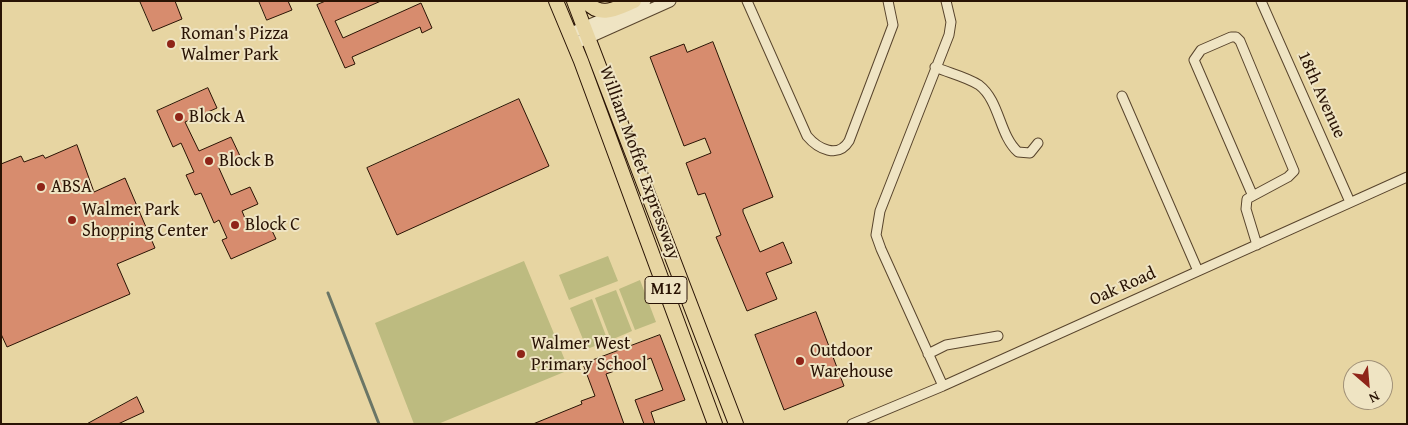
<!DOCTYPE html>
<style>
body{margin:0}
#map{position:relative;width:1408px;height:425px;overflow:hidden;background:#e7d5a2;font-family:"Gentium Book Plus",serif}
canvas{display:block}
.frame{position:absolute;inset:0;border:2px solid #291304;pointer-events:none}
.north{position:absolute;left:1343px;top:360px;width:50px;height:50px;box-sizing:border-box;background:#efe4c3;border:1px solid #a09077;border-radius:50%;rotate:153deg;font-size:14px;font-weight:700;line-height:20px;text-align:center;color:#291304}
.north::after{content:'';display:block;margin:auto;width:18px;height:22px;background:#8f2418;clip-path:polygon(50% 0,100% 100%,50% 72%,0 100%)}
</style>
<div id="map">
<canvas width="1408" height="425"></canvas>
<div class="frame"></div>
<div class="north">N</div>
</div>
<script>
const context = document.querySelector('canvas').getContext('2d');
context.lineJoin = 'round';
function fill(path, color) {
  context.fillStyle = color;
  context.fill(path, 'evenodd');
}
function trace(path, color, width, dash) {
  context.strokeStyle = color;
  context.lineWidth = width;
  context.lineCap = dash ? 'butt' : 'round';
  context.setLineDash(dash || []);
  context.stroke(path);
}
function write(font, color, halo, rows, align = 'center') {
  context.font = font + ' "Gentium Book Plus",serif';
  context.lineWidth = 4;
  context.setLineDash([]);
  context.textBaseline = 'middle';
  context.strokeStyle = halo;
  context.fillStyle = color;
  for (const [text, x, y, turn = 0] of rows) {
    context.save();
    context.translate(x, y);
    context.rotate((+turn || 0) * Math.PI / 180);
    context.textAlign = isNaN(turn) ? turn : align;
    if (halo) context.strokeText(text, 0, 0);
    context.fillText(text, 0, 0);
    context.restore();
  }
}
fill(new Path2D(`
 M608 256 618 281 569 300 559 275Z
 M524 261 569 370 438 424H414L375 323Z
 M640 280 656 322 635 330 619 289Z
 M616 290 632 331 611 340 595 298Z
 M592 299 608 341 587 349 570 308Z`), '#bdbb80');
trace(new Path2D(`
 M328 293 379 424`), '#6b7666', 3);
const building = new Path2D(`
 M140 1H175L182 19 153 31Z
 M259 1H288L292 10 267 20Z
 M326 1H381L335 21 343 38 421 3 432 28 422 33 420 27 352 57 355 64 345 68 317 5Z
 M713 42 773 197 743 209V212L760 252 783 242 792 263 766 273 777 299 747 311 716 237 721 235 705 193 698 195 686 163 711 153 705 138 684 146 650 57 684 44 687 52Z
 M208 88 217 108 185 122 199 151 231 137 240 156 218 166 231 195 250 187 258 204 242 211 249 228 267 220 276 239 231 259 222 240 227 238 219 220 214 223 201 193 195 195 186 175 194 172 181 143 173 147 157 111Z
 M519 99 549 166 397 235 367 168Z
 M77 145 94 192 125 178 155 248 117 264 130 294 7 347 1 334V164L21 156 24 162 43 155 45 158Z
 M816 312 844 386 784 410 755 335Z
 M660 335 685 400 651 412 655 424H644L635 400 663 390 651 358 606 374 624 424H533L582 404 581 401 595 396 583 364Z
 M137 397 144 412 118 424H87Z`);
fill(building, '#d78c6e');
trace(building, '#291304', 1);
const minor = new Path2D(`
 M747 1 807 136C818 149 838 159 849 141L893 25 888 1
 M1261 1 1350 202
 M935 67C949 73 967 77 979 85 1000 101 999 135 1018 152L1030 153 1038 143
 M1122 96 1198 271
 M1252 194 1194 60 1201 50 1231 37H1236L1240 41 1294 171 1288 177 1247 199 1246 209 1257 245
 M928 354 946 345 998 336
 M943 386 881 249 876 235 880 211 949 35 951 22 946 1
 M852 424 943 386 1407 177`);
const tertiary = new Path2D(`
 M569 34 645 1
 M574 44 670 1`);
const primary = new Path2D(`
 M556 1 581 61 715 424
 M574 1 736 424
 M586 1C600 19 617 8 634 1`);
trace(minor, '#58442c', 11);
trace(tertiary, '#58442c', 13);
trace(primary, '#291304', 16);
trace(minor, '#efe4c3', 9);
trace(tertiary, '#efe4c3', 11);
trace(primary, '#e7d5a2', 14);
for (const [x, y, r, color] of [
 [171,44,5,"#8f2418"],
 [179,117,5,"#8f2418"],
 [209,161,5,"#8f2418"],
 [41,187,5,"#8f2418"],
 [72,220,5,"#8f2418"],
 [235,225,5,"#8f2418"],
 [521,354,5,"#8f2418"],
 [800,361,5,"#8f2418"]
]) {
  const dot = new Path2D();
  dot.arc(x, y, r, 0, 2 * Math.PI);
  context.fillStyle = color;
  context.fill(dot);
  trace(dot, '#efe4c3', 2);
}
for (const [x, y, w] of [
 [666,290,42]
]) {
  const box = new Path2D();
  box.roundRect(x - w / 2, y - 13.5, w, 27, 4);
  context.fillStyle = '#efe4c3';
  context.fill(box);
  trace(box, '#291304', 1);
}
write('bold 16px', '#291304', null, [
 ["M12",666,290]
]);
write('18px', '#291304', '#efe4c3', [
 ["Roman's Pizza",181,34],
 ["Walmer Park",181,55],
 ["Block A",189,117],
 ["Block B",219,161],
 ["ABSA",51,187],
 ["Walmer Park",82,210],
 ["Shopping Center",82,231],
 ["Block C",245,225],
 ["Walmer West",531,344],
 ["Primary School",531,365],
 ["Outdoor",810,351],
 ["Warehouse",810,372]
], 'left');
write('18px', '#291304', '#efe4c3', [
 ["18th Avenue",1321,95,66],
 ["William Moffet Expressway",639,163,70],
 ["Oak Road",1123,287,-24]
]);
</script>
